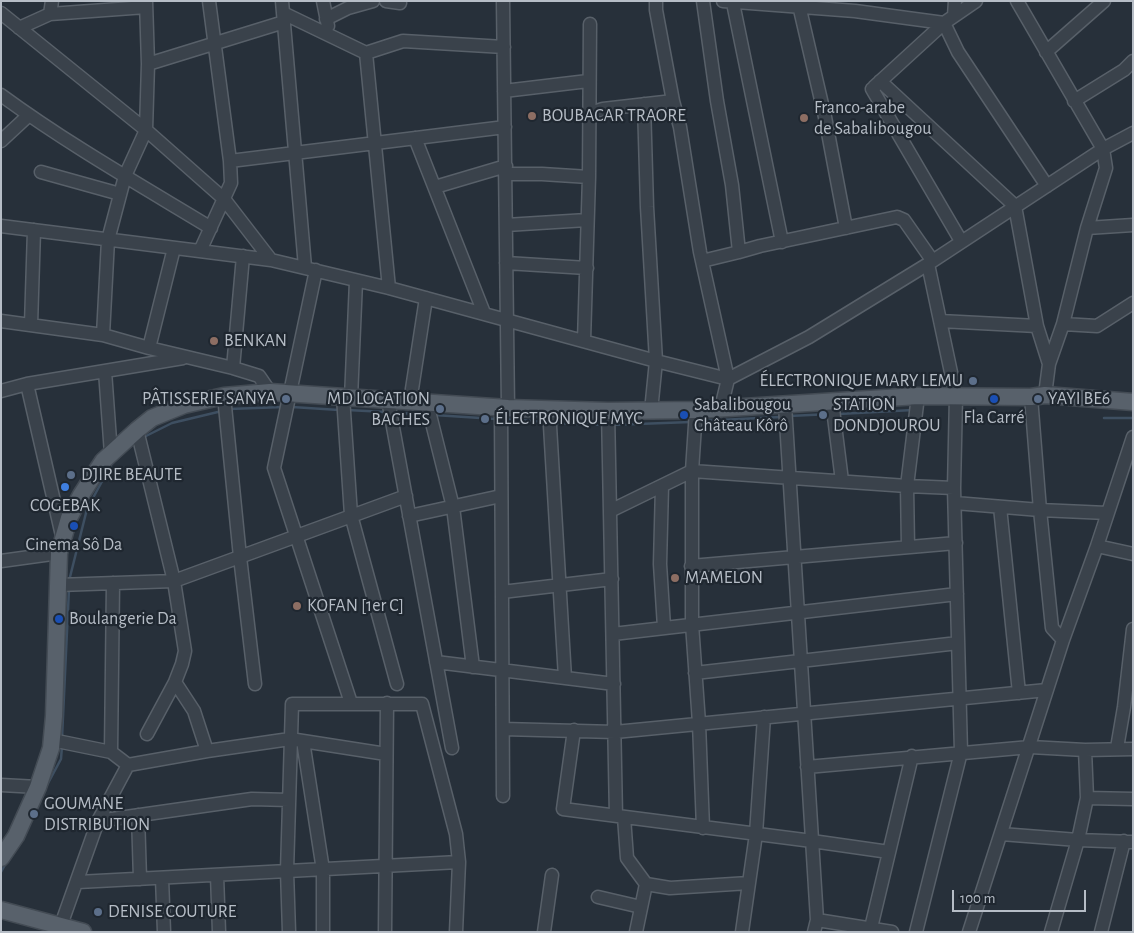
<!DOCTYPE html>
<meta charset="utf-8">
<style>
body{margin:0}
#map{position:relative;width:1134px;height:933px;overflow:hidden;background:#27303a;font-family:"Alegreya Sans",sans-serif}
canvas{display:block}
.frame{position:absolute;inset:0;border:2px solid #b6bdc6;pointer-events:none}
.scale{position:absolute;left:952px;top:890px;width:134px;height:22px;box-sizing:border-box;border:2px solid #b6bdc6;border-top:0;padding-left:6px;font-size:15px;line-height:18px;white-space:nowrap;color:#b6bdc6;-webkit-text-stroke:4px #1f2730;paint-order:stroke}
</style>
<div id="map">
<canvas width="1134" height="933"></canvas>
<div class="frame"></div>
<div class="scale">100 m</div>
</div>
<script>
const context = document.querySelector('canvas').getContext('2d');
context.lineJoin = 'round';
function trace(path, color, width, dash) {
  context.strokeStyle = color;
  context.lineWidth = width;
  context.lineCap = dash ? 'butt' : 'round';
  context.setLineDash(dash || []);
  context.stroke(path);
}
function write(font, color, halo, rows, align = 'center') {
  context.font = font + ' "Alegreya Sans",sans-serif';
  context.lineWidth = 4.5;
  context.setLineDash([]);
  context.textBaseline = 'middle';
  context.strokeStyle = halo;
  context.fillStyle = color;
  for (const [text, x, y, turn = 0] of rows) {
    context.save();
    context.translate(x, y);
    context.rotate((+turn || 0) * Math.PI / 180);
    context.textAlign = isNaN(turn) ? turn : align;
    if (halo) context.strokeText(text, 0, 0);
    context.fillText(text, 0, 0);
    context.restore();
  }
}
trace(new Path2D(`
 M292 407 339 410
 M229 409 284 407
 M347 410 386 412
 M394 413 426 414
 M839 414 913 410
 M434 415 496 419
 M789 416 831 414
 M1104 418H1133
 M504 419 546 422
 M699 421 781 417
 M554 423 603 425
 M611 425 691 422
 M142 438 172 423 222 411
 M69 581 87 509 112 463
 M62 738 69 589
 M46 787 61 759 62 746
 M1 872 6 863`), '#3e4f61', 2.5);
const minor = new Path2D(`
 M282 1 305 267
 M323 1 328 26
 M386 1 400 3
 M503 1 508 408
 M656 1V10L673 101 680 127 700 252 728 379 721 408
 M703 1 717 101 732 185 739 252 760 246 897 217 904 220 932 260
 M723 1 855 11 944 23 958 52 1047 186
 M798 1 825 117 846 228
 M1017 1 1103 149 1106 168 1087 228 1063 324 1049 364 1045 395
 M733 3 782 242
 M1 13 146 130 224 199 271 260
 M283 13 366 53 403 41 504 47
 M50 14 52 1
 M954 16 955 1
 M326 19 348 8 373 1
 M19 28 50 14 146 7
 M1046 52 1104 1
 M366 53 389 288
 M148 64 284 22
 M880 81 1015 206 1037 326 1049 364
 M874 87 944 23 976 1
 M872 89 961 241
 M504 91 588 81
 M1 95C68 144 140 185 211 228
 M1074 101 1124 70 1133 61
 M644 104 647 207 656 361 651 411
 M590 113 603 109 673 101
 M415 138 484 313
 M1 141 29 115
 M230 161 505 127
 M41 172 120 194
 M505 174H542L589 177
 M435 187 506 166
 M506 225 587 220
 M1 226 271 260 389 288 656 361 728 379 809 337 928 264 1103 149 1133 133
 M1087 228 1133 225
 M200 251 231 183 230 161 209 1
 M702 261 739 252
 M506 263 587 268
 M316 270 274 468 351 703
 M1 321 103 335 149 348 233 368 259 376 270 392
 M940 321 1037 326
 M1063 324 1097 326 1133 303
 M31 325 34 230
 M103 335 108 240 125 176 146 130 148 64 146 1
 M584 341 589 177 590 24
 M149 348 174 248
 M233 368 243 256
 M105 371 111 454
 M27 384 63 540
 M1 391 27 384 183 358
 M224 396 240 557 255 684
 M343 397 351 515 397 684
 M1031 397 1040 510 1052 628 1063 640
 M351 398 356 281
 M388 400 452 748
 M832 401 842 481
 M410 402 426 298
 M427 403 453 507 473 667
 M785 405 817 920 814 932
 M501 408 503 796
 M549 409 565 678
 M696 410 692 471V624L699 723 703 828
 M608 411 616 816
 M137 430 174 581 185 651 182 664 175 682 147 734
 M662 486 660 564 664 627
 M955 503 1040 510 1107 513
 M1000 507 1019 693
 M610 511 692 471 907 486 954 488
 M409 516 501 496
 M1097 546 1133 554
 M908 547 907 486 918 396
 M1 561 59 553
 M691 566 956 543
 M58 585 174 581 406 496
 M502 592 612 579
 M613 634 957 594
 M436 662 614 684
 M695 673 958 643
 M175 682 194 711 207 751
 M503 729 615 732 1047 690
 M574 730 563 809 812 841 889 852
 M52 740 111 752 128 765
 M303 741 323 870V932
 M1117 748 1124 707 1133 629
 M111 752 113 583
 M807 767 1030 747 1085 750 1133 749
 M1 785 38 787
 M1087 798 1133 799
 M138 815 140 879
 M624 817 627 858 646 884 670 888 749 883
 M98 821 252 799 289 800
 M1001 834 1078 840 1133 842
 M217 875 219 932
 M162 878 164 932
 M78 882 459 862
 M598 897 641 907
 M817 920 892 932
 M61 925 98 821 128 765 207 751 290 739 386 754
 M289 932 287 871 292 704H422L456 834 459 862 456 932
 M385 932 387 703
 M544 932 552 875
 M636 932 646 884
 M742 932 756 834 764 717
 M870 932 912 756
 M916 932 961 752 954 488 956 396 928 264
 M969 932 1063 640 1097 546 1133 437
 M1051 932 1078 840 1087 798 1085 750
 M1101 932 1124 841`);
const major = new Path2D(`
 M1 858 16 836 38 787 51 748 54 716 59 553 69 518 81 495 103 461 137 430 152 418 184 405 224 396 270 392 508 408 608 411 696 410 918 396 1031 397 1045 395 1133 402
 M1 910 83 932`);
trace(minor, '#586069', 15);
trace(major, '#434b54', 19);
trace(minor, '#3a424b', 12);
trace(major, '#58616b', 16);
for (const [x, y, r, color] of [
 [532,116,5,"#8d6e63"],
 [804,118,5,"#8d6e63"],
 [214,341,5,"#8d6e63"],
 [973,381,5,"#5c6f8a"],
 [286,399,5,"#5c6f8a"],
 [994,399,5,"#1a4fb4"],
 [1038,399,5,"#5c6f8a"],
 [440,409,5,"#5c6f8a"],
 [684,415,5,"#1a4fb4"],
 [823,415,5,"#5c6f8a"],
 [485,419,5,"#5c6f8a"],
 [71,475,5,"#5c6f8a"],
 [65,487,5,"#3f7fe0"],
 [74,526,5,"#1a4fb4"],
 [675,578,5,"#8d6e63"],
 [297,606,5,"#8d6e63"],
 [59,619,5,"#1a4fb4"],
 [34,814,5,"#5c6f8a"],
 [98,912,5,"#5c6f8a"]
]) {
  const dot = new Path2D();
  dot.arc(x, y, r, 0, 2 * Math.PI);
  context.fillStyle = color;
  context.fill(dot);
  trace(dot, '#1f2730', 2);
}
write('18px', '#b6bdc6', '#1f2730', [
 ["Franco-arabe",814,108],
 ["de Sabalibougou",814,129],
 ["BOUBACAR TRAORE",542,116],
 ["BENKAN",224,341],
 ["ÉLECTRONIQUE MARY LEMU",963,381,"right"],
 ["PÂTISSERIE SANYA",276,399,"right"],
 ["MD LOCATION",430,399,"right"],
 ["BACHES",430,420,"right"],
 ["YAYI BE6",1048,399],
 ["Sabalibougou",694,405],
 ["Château Kôrô",694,426],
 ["STATION",833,405],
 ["DONDJOUROU",833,426],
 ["Fla Carré",994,418,"center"],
 ["ÉLECTRONIQUE MYC",495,419],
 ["DJIRE BEAUTE",81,475],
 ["COGEBAK",65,506,"center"],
 ["Cinema Sô Da",74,545,"center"],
 ["MAMELON",685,578],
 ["KOFAN [1er C]",307,606],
 ["Boulangerie Da",69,619],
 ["GOUMANE",44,804],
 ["DISTRIBUTION",44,825],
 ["DENISE COUTURE",108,912]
], 'left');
</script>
